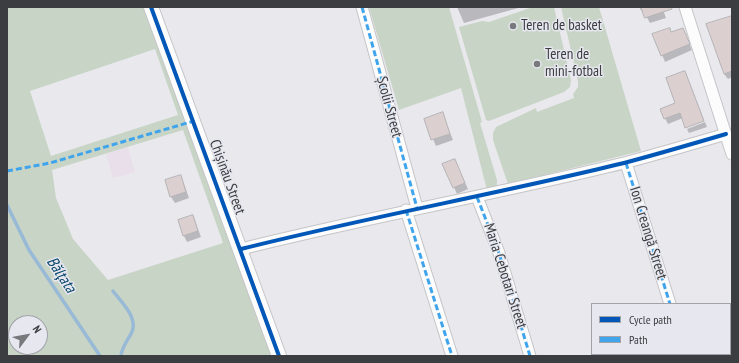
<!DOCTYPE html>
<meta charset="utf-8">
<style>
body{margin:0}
#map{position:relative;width:739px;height:363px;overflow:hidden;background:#e8e8ed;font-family:"PT Sans Narrow",sans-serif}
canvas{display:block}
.frame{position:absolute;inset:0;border:8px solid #3c3d40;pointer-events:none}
.legend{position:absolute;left:591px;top:303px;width:140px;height:52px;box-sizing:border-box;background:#e6e7ef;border:1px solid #a2a3a9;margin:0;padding:5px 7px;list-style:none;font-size:12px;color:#3c3d40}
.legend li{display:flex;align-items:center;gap:8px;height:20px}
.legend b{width:20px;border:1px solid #a2a3a9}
.north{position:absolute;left:8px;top:315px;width:40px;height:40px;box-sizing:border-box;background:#e6e7ef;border:1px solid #a2a3a9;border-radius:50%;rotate:58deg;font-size:11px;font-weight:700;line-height:16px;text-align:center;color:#3c3d40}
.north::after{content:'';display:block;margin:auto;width:14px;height:18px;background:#78797d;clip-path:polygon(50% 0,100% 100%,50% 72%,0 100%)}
</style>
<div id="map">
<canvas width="739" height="363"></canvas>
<div class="frame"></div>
<ul class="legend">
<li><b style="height:5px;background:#0057b8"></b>Cycle path</li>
<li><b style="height:5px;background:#3fa4ec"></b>Path</li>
</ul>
<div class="north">N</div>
</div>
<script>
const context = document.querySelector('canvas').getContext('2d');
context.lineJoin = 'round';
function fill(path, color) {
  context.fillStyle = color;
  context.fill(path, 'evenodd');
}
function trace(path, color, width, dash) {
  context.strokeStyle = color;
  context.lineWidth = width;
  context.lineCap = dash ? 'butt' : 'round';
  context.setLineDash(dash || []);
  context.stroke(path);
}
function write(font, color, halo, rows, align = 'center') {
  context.font = font + ' "PT Sans Narrow",sans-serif';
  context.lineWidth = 3;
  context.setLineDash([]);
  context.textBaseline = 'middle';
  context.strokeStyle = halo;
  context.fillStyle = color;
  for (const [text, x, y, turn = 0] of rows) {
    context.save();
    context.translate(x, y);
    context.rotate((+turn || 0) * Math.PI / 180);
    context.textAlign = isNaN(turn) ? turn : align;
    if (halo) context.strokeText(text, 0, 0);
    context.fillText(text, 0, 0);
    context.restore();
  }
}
fill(new Path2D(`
 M128 147 135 172 113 178 106 154Z`), '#e9dfea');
fill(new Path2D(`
 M7 7H146L272 356H7ZM155 49 178 115 51 156 30 91ZM183 130 223 243 108 280 73 239 56 198 52 170ZM16 323H40V347H16Z
 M369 7H449L482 122 480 123 497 180V187L487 190 461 88 399 110Z
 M533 7H554L571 80 570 87 564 92 489 121 486 120 459 27 482 21 489 22Z
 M561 7H599L641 151 508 184 493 140V133L496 127 536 108 537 112 574 98 573 94 578 87V81Z`), '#c8d4c5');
fill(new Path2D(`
 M457 7H522L464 23Z
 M639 7H662L666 18 650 23 644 12 643 13Z
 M732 17V77L728 79 724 74Z
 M683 29 692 50 665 62 654 35 672 33Z
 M685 72 704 120 686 127 683 118 668 124 665 118 677 103Z
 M442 113 453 140 436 146 425 120Z
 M705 122 707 127 689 133 687 129Z
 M455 160 468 189 457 194 444 165Z
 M181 176 189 198 175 203 171 197Z
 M193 216 201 237 187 242 184 236Z`), '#0003');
trace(new Path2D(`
 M7 205 29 250 100 356
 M113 291C121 302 140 319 131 334 127 341 122 347 121 356`), '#98bad7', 3.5);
const building = new Path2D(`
 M641 7H672V9L645 18Z
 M732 16V71L724 74 706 24Z
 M670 28 671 32 683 28 690 44 661 56 652 34Z
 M685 71 704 121 685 128 680 113 664 119 660 109 675 103 666 78Z
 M443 112 450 134 431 140 424 119Z
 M455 159 465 183 453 188 442 164Z
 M181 175 186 192 170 197 165 180Z
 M193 215 198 231 183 236 178 220Z`);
fill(building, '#dbcfd0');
trace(building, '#b5b3b5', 1);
const minor = new Path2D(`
 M362 7 417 208
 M685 7 732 154
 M626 163 670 304
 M477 197 499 253 530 356
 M406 210 452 356
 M241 249C368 217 497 194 624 163 658 154 692 144 726 134
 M686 354V356`);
const tertiary = new Path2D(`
 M151 7 279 356`);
trace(minor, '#c5c5c9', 13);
trace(tertiary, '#c5c5c9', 16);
trace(minor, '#fcfcfc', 11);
trace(tertiary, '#fcfcfc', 14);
trace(new Path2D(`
 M362 7 417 208
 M626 163 670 304
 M7 171 50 163 194 121
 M477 197 499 253 530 356
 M406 210 452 356
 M686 354V356`), '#3fa4ec', 3, [6, 3]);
trace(new Path2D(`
 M151 7 279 356
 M241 249C368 217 497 194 624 163 658 154 692 144 726 134`), '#0057b8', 4);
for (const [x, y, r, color] of [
 [513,26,4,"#78797d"],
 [537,64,4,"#78797d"]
]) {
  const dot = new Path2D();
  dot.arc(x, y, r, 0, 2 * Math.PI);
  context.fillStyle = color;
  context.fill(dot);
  trace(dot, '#e6e7ef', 1.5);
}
write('15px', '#3c3d40', '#e6e7ef', [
 ["Teren de basket",521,26],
 ["Teren de",545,55],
 ["mini-fotbal",545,72]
], 'left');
write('15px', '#3c3d40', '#e6e7ef', [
 ["Școlii Street",389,107,75],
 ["Chișinău Street",227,177,70],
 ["Ion Creangă Street",648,233,73],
 ["Maria Cebotari Street",505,276,72]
]);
write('italic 16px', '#0a486c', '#e6e7ef', [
 ["Bălţata",61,275,56]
]);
</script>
